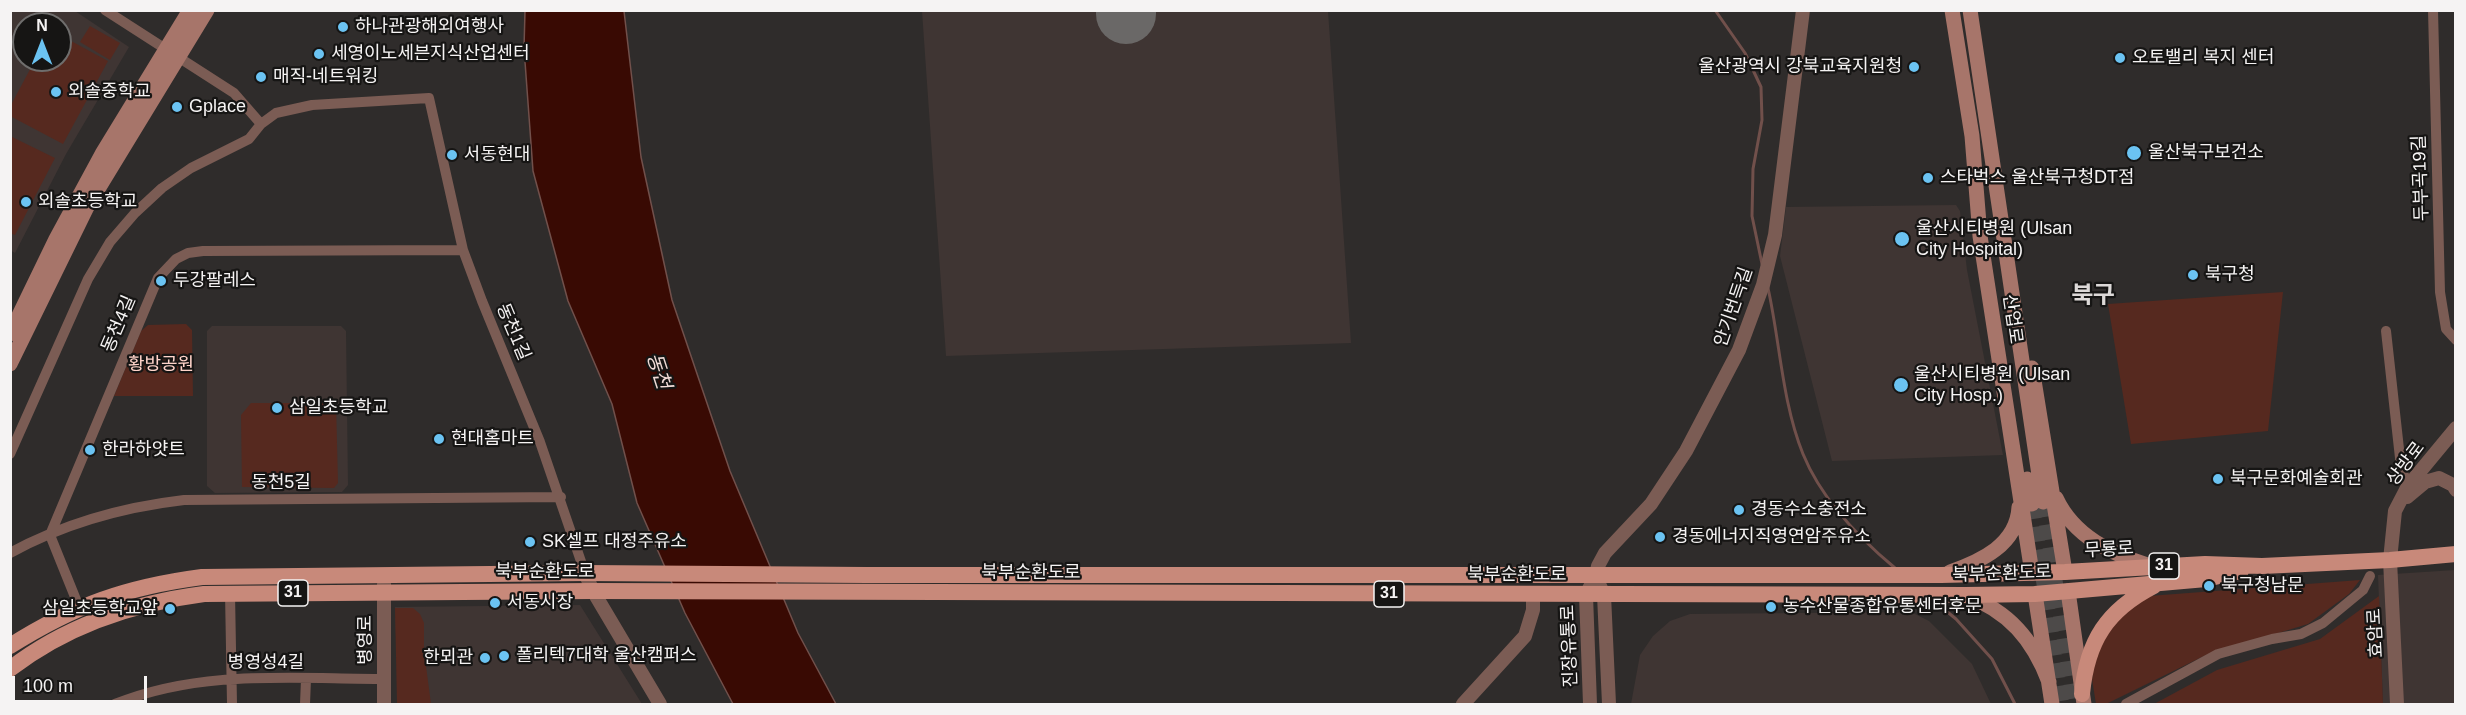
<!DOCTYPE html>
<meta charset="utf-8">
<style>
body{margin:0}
#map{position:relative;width:2466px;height:715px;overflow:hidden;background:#2f2c2b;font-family:Helvetica,sans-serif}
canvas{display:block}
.frame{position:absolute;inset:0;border:12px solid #f5f3f3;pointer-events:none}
.north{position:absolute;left:12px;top:12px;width:60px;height:60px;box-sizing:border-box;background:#161514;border:2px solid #6f6e6d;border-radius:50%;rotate:0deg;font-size:16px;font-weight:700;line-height:24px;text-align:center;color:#f5f3f3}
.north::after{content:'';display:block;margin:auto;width:21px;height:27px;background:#6bc3f2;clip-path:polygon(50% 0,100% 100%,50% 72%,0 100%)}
.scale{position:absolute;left:12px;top:676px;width:135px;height:27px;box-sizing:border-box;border:3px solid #f5f3f3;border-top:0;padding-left:8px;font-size:18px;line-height:21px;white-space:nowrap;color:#f5f3f3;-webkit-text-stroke:4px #161514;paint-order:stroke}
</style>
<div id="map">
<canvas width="2466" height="715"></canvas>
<div class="frame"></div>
<div class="north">N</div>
<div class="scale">100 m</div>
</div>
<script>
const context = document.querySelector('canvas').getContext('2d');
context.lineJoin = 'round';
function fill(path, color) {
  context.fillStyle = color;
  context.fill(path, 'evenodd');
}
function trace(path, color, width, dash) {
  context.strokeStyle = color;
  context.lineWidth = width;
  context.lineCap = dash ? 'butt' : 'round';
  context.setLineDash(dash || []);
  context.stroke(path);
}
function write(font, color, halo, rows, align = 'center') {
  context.font = font + ' Helvetica,"Noto Sans KR",sans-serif';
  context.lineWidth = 4.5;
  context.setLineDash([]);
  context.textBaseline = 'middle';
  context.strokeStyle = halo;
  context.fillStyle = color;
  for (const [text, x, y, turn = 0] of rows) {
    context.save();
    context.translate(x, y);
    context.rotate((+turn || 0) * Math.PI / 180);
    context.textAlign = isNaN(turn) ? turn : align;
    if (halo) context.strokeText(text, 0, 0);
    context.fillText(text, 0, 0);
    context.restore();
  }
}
fill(new Path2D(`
 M10 11H75L129 47 66 154 15 253 10 250ZM24 24H60V60H24Z
 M922 11H1328L1351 343 946 356Z
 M1956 205 1960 211 1967 270 2003 455 1832 461 1780 256 1786 207Z
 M212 326H341L346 331 348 485 342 492 215 493 207 486V331Z
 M2455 570V704H2383L2378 575Z
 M580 605 642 704H398L395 607Z
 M1911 612 1929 621 1972 664 1991 704H1631L1640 655 1653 636 1670 621 1690 614Z`), '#3f3533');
fill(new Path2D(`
 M90 26 120 43 110 60 80 42Z
 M60 35 108 61 63 144 10 116 11 105 35 60H60Z
 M10 136 55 158 15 235 10 233Z
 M2283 292 2268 431 2131 444 2108 304Z
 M186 324 192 330 193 396H114L141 331 148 325Z
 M251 403H336L338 483 334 488 242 487 241 415Z
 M2360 580 2349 594 2308 624 2206 655 2106 704H2096L2092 679 2096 648 2121 614 2149 596Z
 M2379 596 2383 704H2154L2217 670 2320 639Z
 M395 608H413L420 614 424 623V651L431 704H397Z`), '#56291f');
const water = new Path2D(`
 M525 11H624L641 157 672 300 730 471 798 633 836 704H733L685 613 637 503 612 404 568 301 533 171 524 48Z`);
fill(water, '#390a03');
trace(water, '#71504b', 1.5);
trace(new Path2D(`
 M1715 10 1745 53 1761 87 1762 120 1753 169 1752 216 1762 264
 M1768 288C1780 342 1782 402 1803 454 1821 498 1859 538 1895 568
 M1934 601 1956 619 1992 659 2015 704`), '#71504b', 3);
trace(new Path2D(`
 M1126 10V14`), '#6a6867', 60);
trace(new Path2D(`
 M2043 502 2074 704
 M2032 504 2062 704`), '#4d4a49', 15, [15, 8]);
trace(new Path2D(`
 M105 10 234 93 261 124
 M2433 10 2440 292 2446 329 2456 340
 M2386 331 2401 467 2408 486
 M10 454 88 279 110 242 135 213 162 188 191 168 249 139 261 124 276 113 312 105 429 98 463 250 482 301 540 442 585 573
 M10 553C63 524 124 507 184 500L561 497
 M230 593 232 704
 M79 607 50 535 158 278 176 259 188 253 203 251 463 250
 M115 704C202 669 292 679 384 679
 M305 704 306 679
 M2126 704 2218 654 2272 639 2301 634 2323 623 2363 590 2370 576`), '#7b5c54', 10);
trace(new Path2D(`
 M2407 497 2425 482 2439 478 2453 485 2456 490
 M585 573 593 591 660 704
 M384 584V704
 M1600 586 1604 595 1609 704
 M1463 704 1525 636 1533 610V595
 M1590 704 1586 595 1596 575 1598 566 1605 553 1651 504 1686 451 1739 350 1763 285 1775 235 1803 10
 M2397 704 2390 560 2395 511 2408 486 2456 428`), '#7b5c54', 14);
trace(new Path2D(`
 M1952 10 1972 136 1980 236 2032 573
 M1970 10 2043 502
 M10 334 56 239 102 154 190 10
 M10 364 87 207 207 10
 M2032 368 2065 572
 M2027 479 2032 504
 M2056 498C2074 537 2112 554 2150 566
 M1950 572C1981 561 2017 545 2019 507
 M2068 591 2084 704
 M2035 594 2052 704
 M1965 595C2009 611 2033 640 2049 682`), '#a7756a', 15);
trace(new Path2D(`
 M10 646C75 605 126 587 202 577L585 573 867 575H1941L2065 572 2205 564 2262 566 2390 560 2456 554
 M10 669C67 625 134 603 204 594L593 591 1965 595 2035 594 2206 579 2241 571
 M2082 694C2087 641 2107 610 2154 586`), '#c8897a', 16);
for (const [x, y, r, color] of [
 [343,27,6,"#6bc3f2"],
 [319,54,6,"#6bc3f2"],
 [2120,58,6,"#6bc3f2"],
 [1914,67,6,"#6bc3f2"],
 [261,77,6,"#6bc3f2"],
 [56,92,6,"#6bc3f2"],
 [177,107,6,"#6bc3f2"],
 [2134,153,8,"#6bc3f2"],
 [452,155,6,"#6bc3f2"],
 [1928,178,6,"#6bc3f2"],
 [26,202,6,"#6bc3f2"],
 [1902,239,8,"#6bc3f2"],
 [2193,275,6,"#6bc3f2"],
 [161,281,6,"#6bc3f2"],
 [1901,385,8,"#6bc3f2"],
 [277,408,6,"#6bc3f2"],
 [439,439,6,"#6bc3f2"],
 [90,450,6,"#6bc3f2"],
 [2218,479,6,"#6bc3f2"],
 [1739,510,6,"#6bc3f2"],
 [1660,537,6,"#6bc3f2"],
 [530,542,6,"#6bc3f2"],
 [2209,586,6,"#6bc3f2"],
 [495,603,6,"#6bc3f2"],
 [1771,607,6,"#6bc3f2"],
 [170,609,6,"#6bc3f2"],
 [504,656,6,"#6bc3f2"],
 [485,658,6,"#6bc3f2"]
]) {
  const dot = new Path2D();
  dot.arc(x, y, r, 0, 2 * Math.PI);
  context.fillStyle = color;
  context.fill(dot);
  trace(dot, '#161514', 2);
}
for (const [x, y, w] of [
 [2164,566,30],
 [293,593,30],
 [1389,594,30]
]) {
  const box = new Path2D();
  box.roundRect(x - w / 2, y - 13, w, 26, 4.5);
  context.fillStyle = '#161514';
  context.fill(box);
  trace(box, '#f5f3f3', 1.5);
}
write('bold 16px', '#f5f3f3', null, [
 ["31",2164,566],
 ["31",293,593],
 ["31",1389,594]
]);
write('18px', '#f5f3f3', '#161514', [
 ["하나관광해외여행사",355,27],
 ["세영이노세븐지식산업센터",331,54],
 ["오토밸리 복지 센터",2132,58],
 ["울산광역시 강북교육지원청",1902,67,"right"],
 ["매직-네트워킹",273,77],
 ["외솔중학교",68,92],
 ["Gplace",189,107],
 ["울산북구보건소",2148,153],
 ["서동현대",464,155],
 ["스타벅스 울산북구청DT점",1940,178],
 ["외솔초등학교",38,202],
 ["울산시티병원 (Ulsan",1916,229],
 ["City Hospital)",1916,250],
 ["북구청",2205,275],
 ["두강팔레스",173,281],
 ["울산시티병원 (Ulsan",1914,375],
 ["City Hosp.)",1914,396],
 ["삼일초등학교",289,408],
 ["현대홈마트",451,439],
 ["한라하얏트",102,450],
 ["북구문화예술회관",2230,479],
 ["경동수소충전소",1751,510],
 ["경동에너지직영연암주유소",1672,537],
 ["SK셀프 대정주유소",542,542],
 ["북구청남문",2221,586],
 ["서동시장",507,603],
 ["농수산물종합유통센터후문",1783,607],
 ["삼일초등학교앞",158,609,"right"],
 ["폴리텍7대학 울산캠퍼스",516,656],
 ["한뫼관",473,658,"right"]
], 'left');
write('18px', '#f5f3f3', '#161514', [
 ["두부곡19길",2421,178,-92],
 ["안기번득길",1734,307,-71],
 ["산업로",2012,319,82],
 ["동천4길",119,324,-67],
 ["동천1길",513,332,67],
 ["상방로",2406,464,-53],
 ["동천5길",281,483],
 ["무룡로",2109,550,-3],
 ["북부순환도로",545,572],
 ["북부순환도로",1031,573],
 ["북부순환도로",2002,574,-2],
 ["북부순환도로",1517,575],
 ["효암로",2376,633,-93],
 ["병영로",366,640,-90],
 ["진장유통로",1570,646,-92],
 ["병영성4길",266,663]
]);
write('18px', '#ffd4ca', '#161514', [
 ["황방공원",161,365]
]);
write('italic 20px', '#f1dcd7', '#161514', [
 ["동천",658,371,72]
]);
write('bold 24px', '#dcd8d7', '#161514', [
 ["북구",2093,296]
]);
</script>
